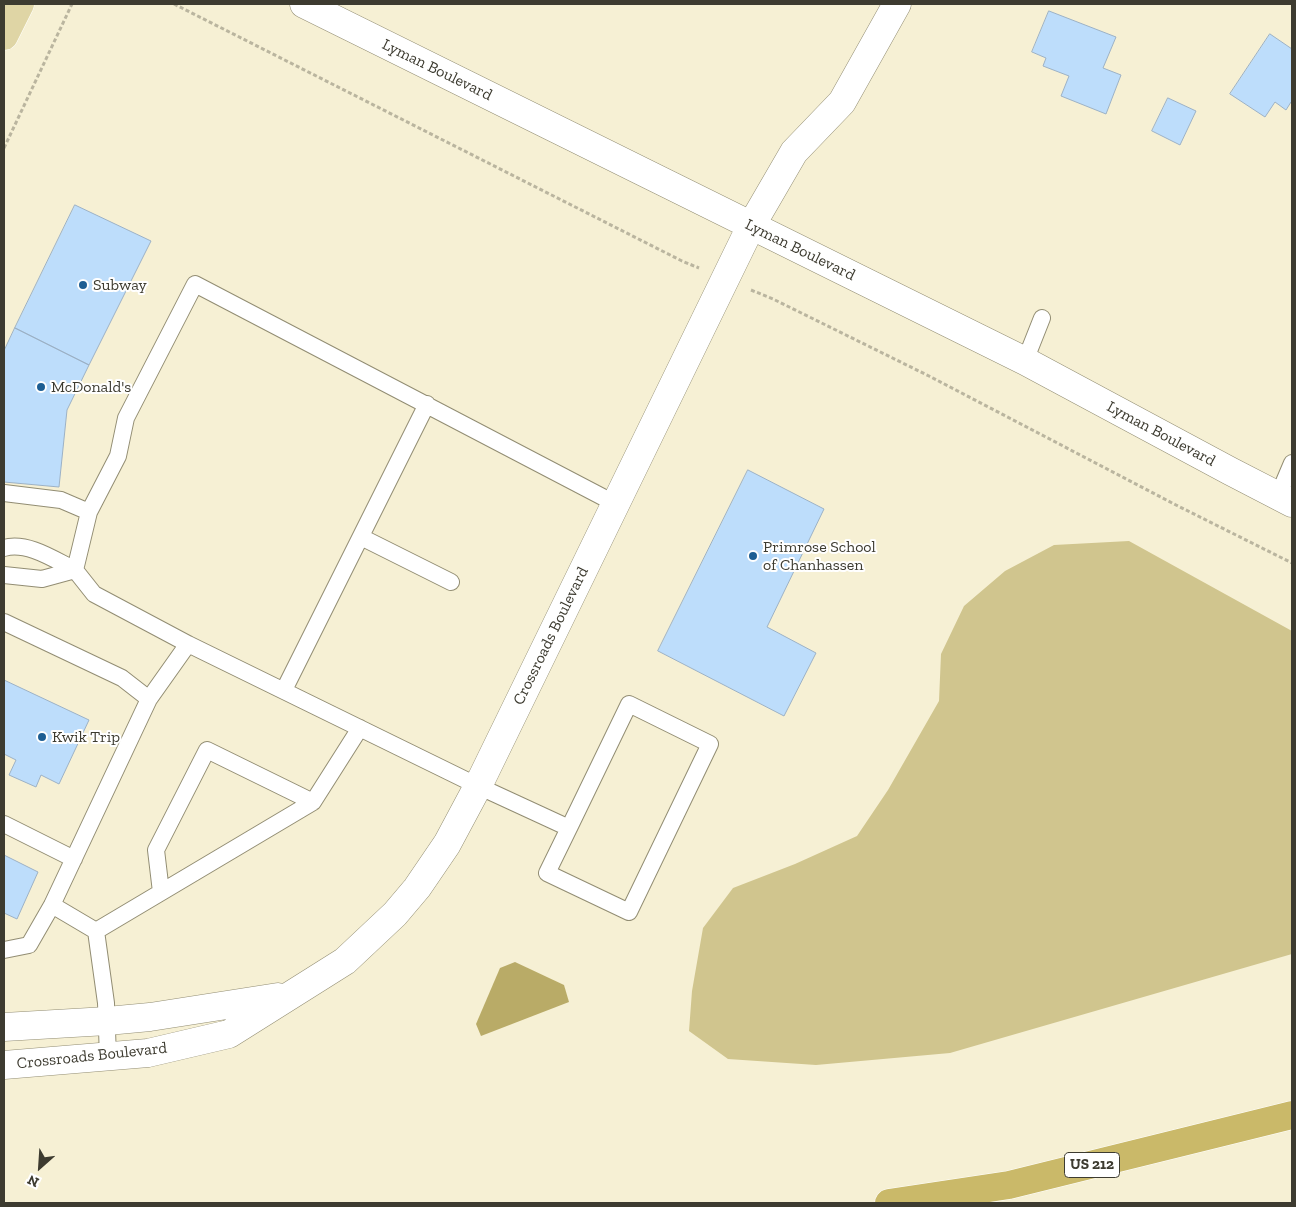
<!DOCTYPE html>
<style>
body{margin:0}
#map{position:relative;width:1296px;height:1207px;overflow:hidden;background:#f6f0d4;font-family:"Zilla Slab",serif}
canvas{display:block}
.frame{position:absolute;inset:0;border:5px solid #3d3b30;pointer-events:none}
.north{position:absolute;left:15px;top:1142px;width:50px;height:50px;-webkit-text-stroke:4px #fff;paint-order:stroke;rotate:206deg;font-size:14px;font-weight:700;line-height:20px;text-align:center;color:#3d3b30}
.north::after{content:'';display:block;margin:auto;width:18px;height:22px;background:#3d3b30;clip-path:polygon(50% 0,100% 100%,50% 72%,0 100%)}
</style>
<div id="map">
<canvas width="1296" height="1207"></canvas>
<div class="frame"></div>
<div class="north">N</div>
</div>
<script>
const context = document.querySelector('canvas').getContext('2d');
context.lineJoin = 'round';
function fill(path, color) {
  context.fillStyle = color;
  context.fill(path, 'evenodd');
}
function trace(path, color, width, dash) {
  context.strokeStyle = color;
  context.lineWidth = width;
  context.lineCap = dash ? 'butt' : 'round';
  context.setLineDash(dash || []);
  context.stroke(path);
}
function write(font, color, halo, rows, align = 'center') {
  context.font = font + ' "Zilla Slab",serif';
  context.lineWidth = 4;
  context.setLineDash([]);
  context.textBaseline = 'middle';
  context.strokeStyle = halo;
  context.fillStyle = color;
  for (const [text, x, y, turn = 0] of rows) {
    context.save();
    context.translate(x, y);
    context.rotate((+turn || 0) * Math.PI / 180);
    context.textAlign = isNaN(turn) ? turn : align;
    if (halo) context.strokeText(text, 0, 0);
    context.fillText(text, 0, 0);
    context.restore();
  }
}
fill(new Path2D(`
 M1129 541 1292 631V954L950 1053 816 1065 728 1059 689 1031 692 991 703 928 733 888 795 864 857 836 888 790 939 701 941 654 964 606 1005 571 1054 545Z`), '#d0c58e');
fill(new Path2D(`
 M515 962 564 985 569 1002 481 1036 476 1024 500 968Z`), '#b9ab67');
const building = new Path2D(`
 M1049 11 1116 37 1103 68 1121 75 1106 114 1061 96 1069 76 1043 66 1046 58 1032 52Z
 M1270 34 1292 49V103L1291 102 1286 110 1275 102 1265 117 1230 94Z
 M1168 98 1196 111 1180 145 1152 131Z
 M75 205 151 241 89 365 15 328Z
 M15 328 89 365 67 410 59 487 4 482V351Z
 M748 470 824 509 767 627 816 653 784 716 658 651Z
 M4 680 89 720 59 784 41 775 36 787 9 775 16 760 4 754Z
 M4 855 38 872 17 919 4 913Z`);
fill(building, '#bdddfb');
trace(building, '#9cb1c5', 1);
const lane = new Path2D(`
 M1025 361 1042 318
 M4 493 61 500 89 512
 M1278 496 1292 463
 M361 537 451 582
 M4 548C27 541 55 560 75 570
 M4 575 42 579 75 570
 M4 622 122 678 149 699
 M188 644 478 786 569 828 629 704 710 744 629 912 547 873 569 828
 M284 690 427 404
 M4 824 74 859
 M161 892 156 850 207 750 313 802
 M52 905 96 931 106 1003 108 1057
 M96 931 313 802 360 728
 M4 950 29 945 52 905 149 699 188 644 94 594 75 570 89 512 118 456 126 418 195 284 616 504`);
const street = new Path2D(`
 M751 226 794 152 842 102 897 4`);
const secondary = new Path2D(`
 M304 4 1025 361 1230 471 1292 503
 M4 1027 107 1021 150 1017 278 997
 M4 1065 148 1053 229 1034 345 961 395 914 417 888 447 844 478 786 751 226`);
const primary = new Path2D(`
 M4 36 20 4`);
const highway = new Path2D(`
 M889 1203 1009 1185 1292 1115`);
trace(lane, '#928d73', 18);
trace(street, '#928d73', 29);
trace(secondary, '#928d73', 29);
trace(primary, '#fff', 29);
trace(highway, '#fff', 29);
trace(new Path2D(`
 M174 4 682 261 699 268
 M4 148 72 4
 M751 290 773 299 929 376 1176 505 1292 563`), '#bab59f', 3, [4, 2.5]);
trace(lane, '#fff', 16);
trace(street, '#fff', 28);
trace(secondary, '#fff', 28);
trace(primary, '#dfd5a5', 28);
trace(highway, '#cab969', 28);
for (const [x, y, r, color] of [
 [83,285,5,"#1d5e93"],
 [41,387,5,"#1d5e93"],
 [753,556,5,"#1d5e93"],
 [42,737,5,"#1d5e93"]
]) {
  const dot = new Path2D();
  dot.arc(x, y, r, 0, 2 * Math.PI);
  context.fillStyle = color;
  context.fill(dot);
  trace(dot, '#fff', 2);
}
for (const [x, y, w] of [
 [1092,1165,55]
]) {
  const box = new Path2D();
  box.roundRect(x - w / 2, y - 12.5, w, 25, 4);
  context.fillStyle = '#fff';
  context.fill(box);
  trace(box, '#3d3b30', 1);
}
write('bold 15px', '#3d3b30', null, [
 ["US 212",1092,1165]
]);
write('16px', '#3d3b30', '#fff', [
 ["Lyman Boulevard",437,70,26],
 ["Lyman Boulevard",800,250,26],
 ["Lyman Boulevard",1161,434,28],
 ["Crossroads Boulevard",551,636,-64],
 ["Crossroads Boulevard",92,1056,-6]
]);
write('16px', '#3d3b30', '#fff', [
 ["Subway",93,285],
 ["McDonald's",51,387],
 ["Primrose School",763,547],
 ["of Chanhassen",763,565],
 ["Kwik Trip",52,737]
], 'left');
</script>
